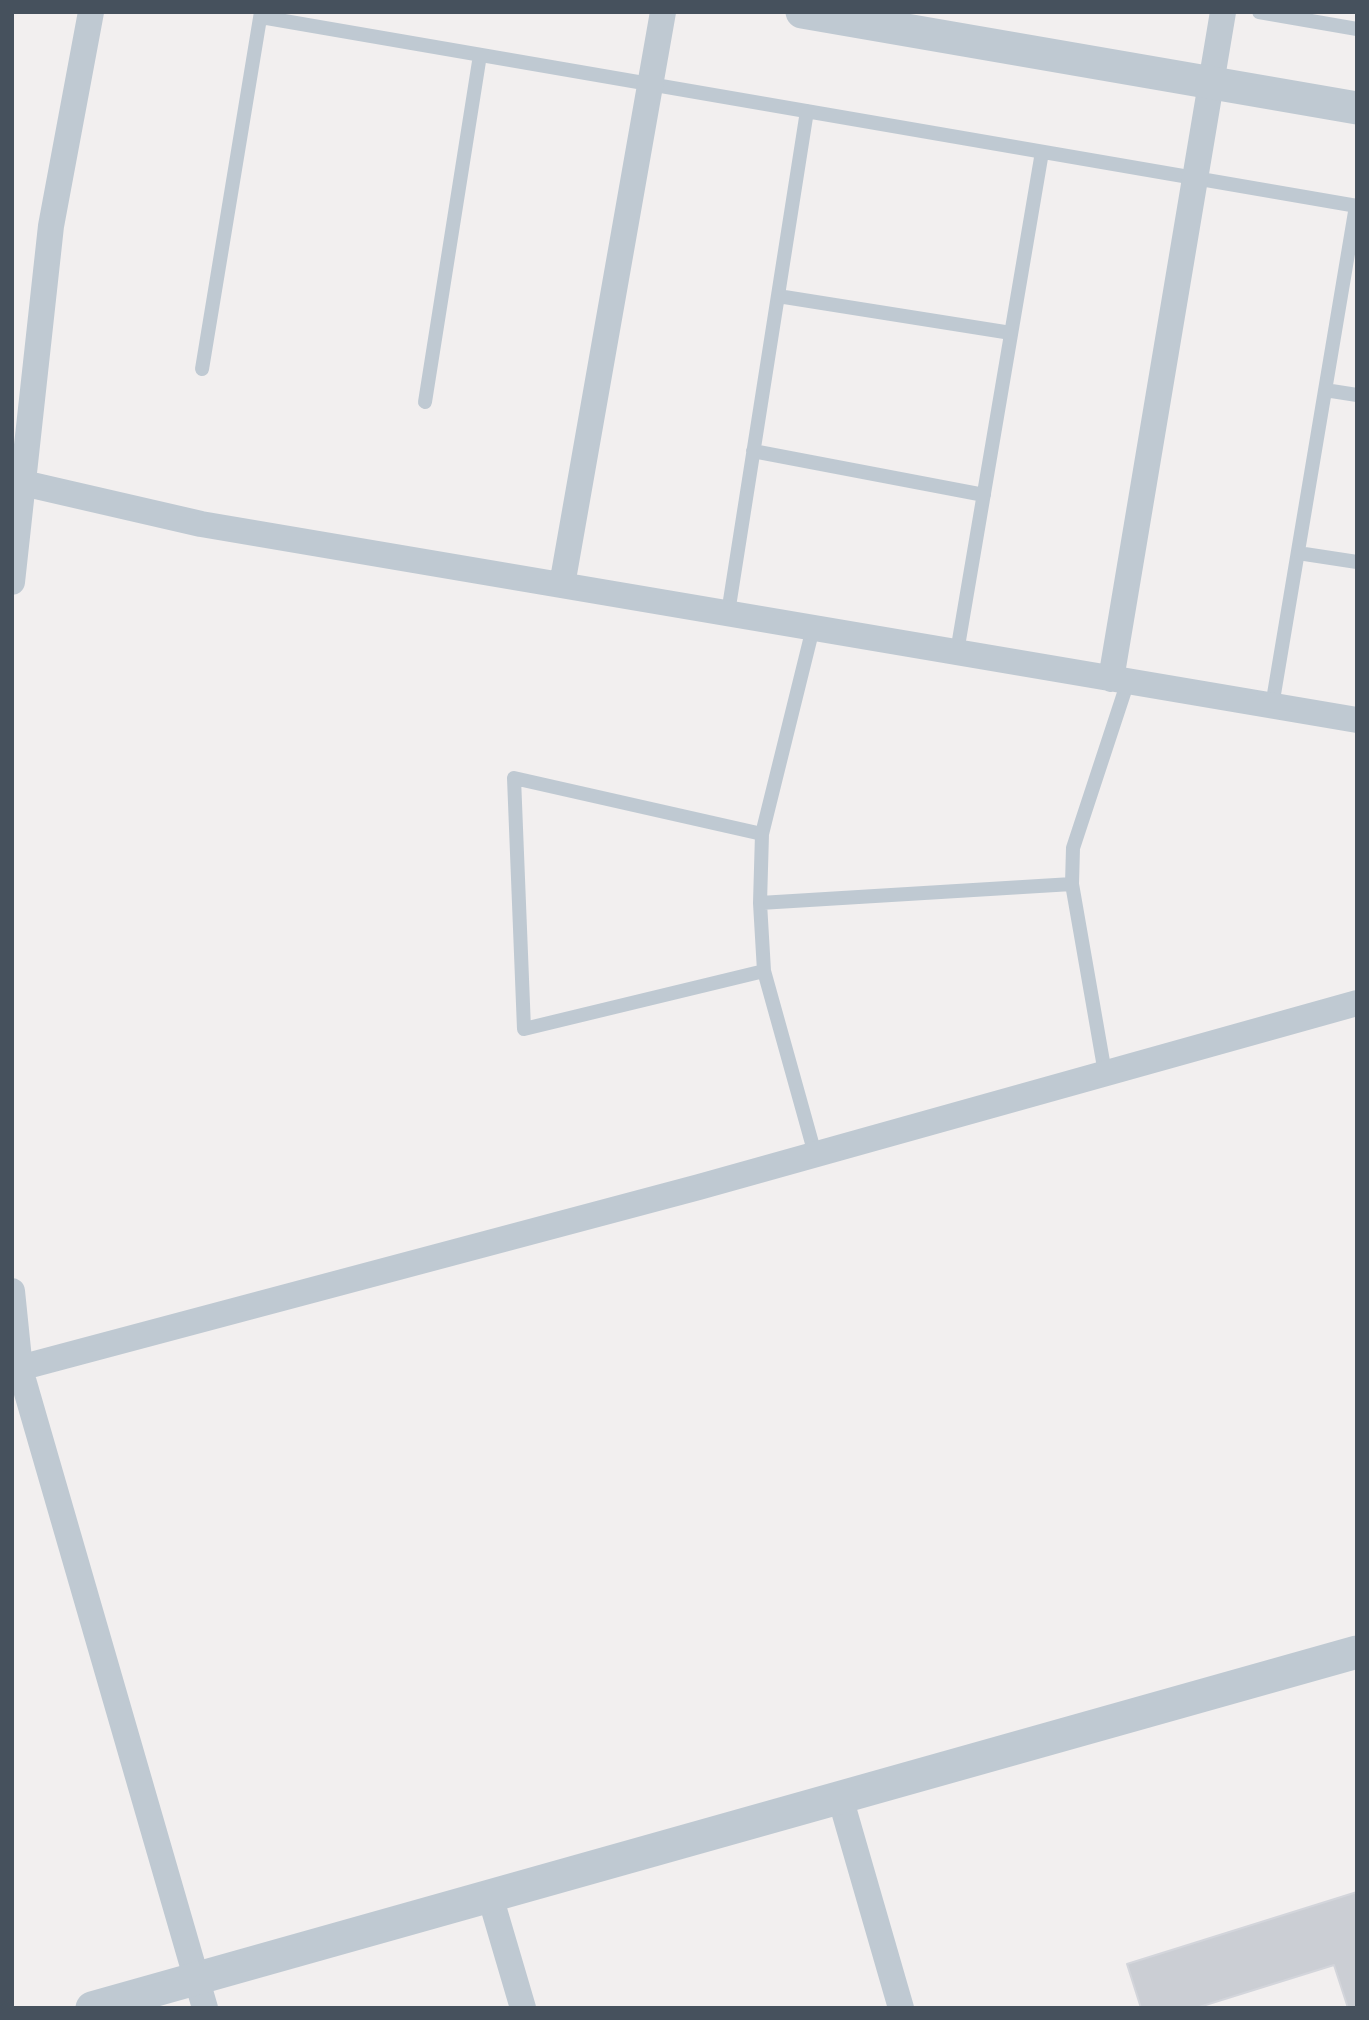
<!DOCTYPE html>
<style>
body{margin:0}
#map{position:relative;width:1369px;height:2020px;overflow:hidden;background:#f2efef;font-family:"PT Sans",sans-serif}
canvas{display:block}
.frame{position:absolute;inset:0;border:14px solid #46515d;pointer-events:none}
</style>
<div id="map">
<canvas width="1369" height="2020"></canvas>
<div class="frame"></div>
</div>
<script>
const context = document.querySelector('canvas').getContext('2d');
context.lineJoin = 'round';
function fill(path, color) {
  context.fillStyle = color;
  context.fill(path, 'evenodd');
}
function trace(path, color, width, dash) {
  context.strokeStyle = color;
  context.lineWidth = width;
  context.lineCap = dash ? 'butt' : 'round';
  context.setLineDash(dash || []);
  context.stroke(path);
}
const building = new Path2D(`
 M1357 1892V2008H1348L1334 1965 1196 2008H1141L1127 1964Z`);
fill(building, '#cbced4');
trace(building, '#d3d5db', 2);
trace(new Path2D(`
 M1259 12 1357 29
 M261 17 1357 206
 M778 296 1011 333
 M202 369 261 12
 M1325 390 1357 395
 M425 402 480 55
 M753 451 984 495
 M1298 553 1357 562
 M728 613 807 111
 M813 628 762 834 760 903 764 971 815 1154
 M957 652 1042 152
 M1272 706 1356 206
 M762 834 514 778 524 1029 764 971
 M760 903 1072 884
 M1105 1073 1072 884 1073 848 1128 681`), '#bfc9d2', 14);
trace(new Path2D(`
 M23 483 201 524 1357 720
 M12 582 51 226 91 12
 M562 585 663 12
 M1111 679 1223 12
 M12 1291 20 1369 205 2008
 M12 1370 699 1187 1357 1003
 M840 1797 901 2008
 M490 1896 523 2008`), '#bfc9d2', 26);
trace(new Path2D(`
 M802 12 1357 108
 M92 2008 1357 1652`), '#bfc9d2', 33);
</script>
